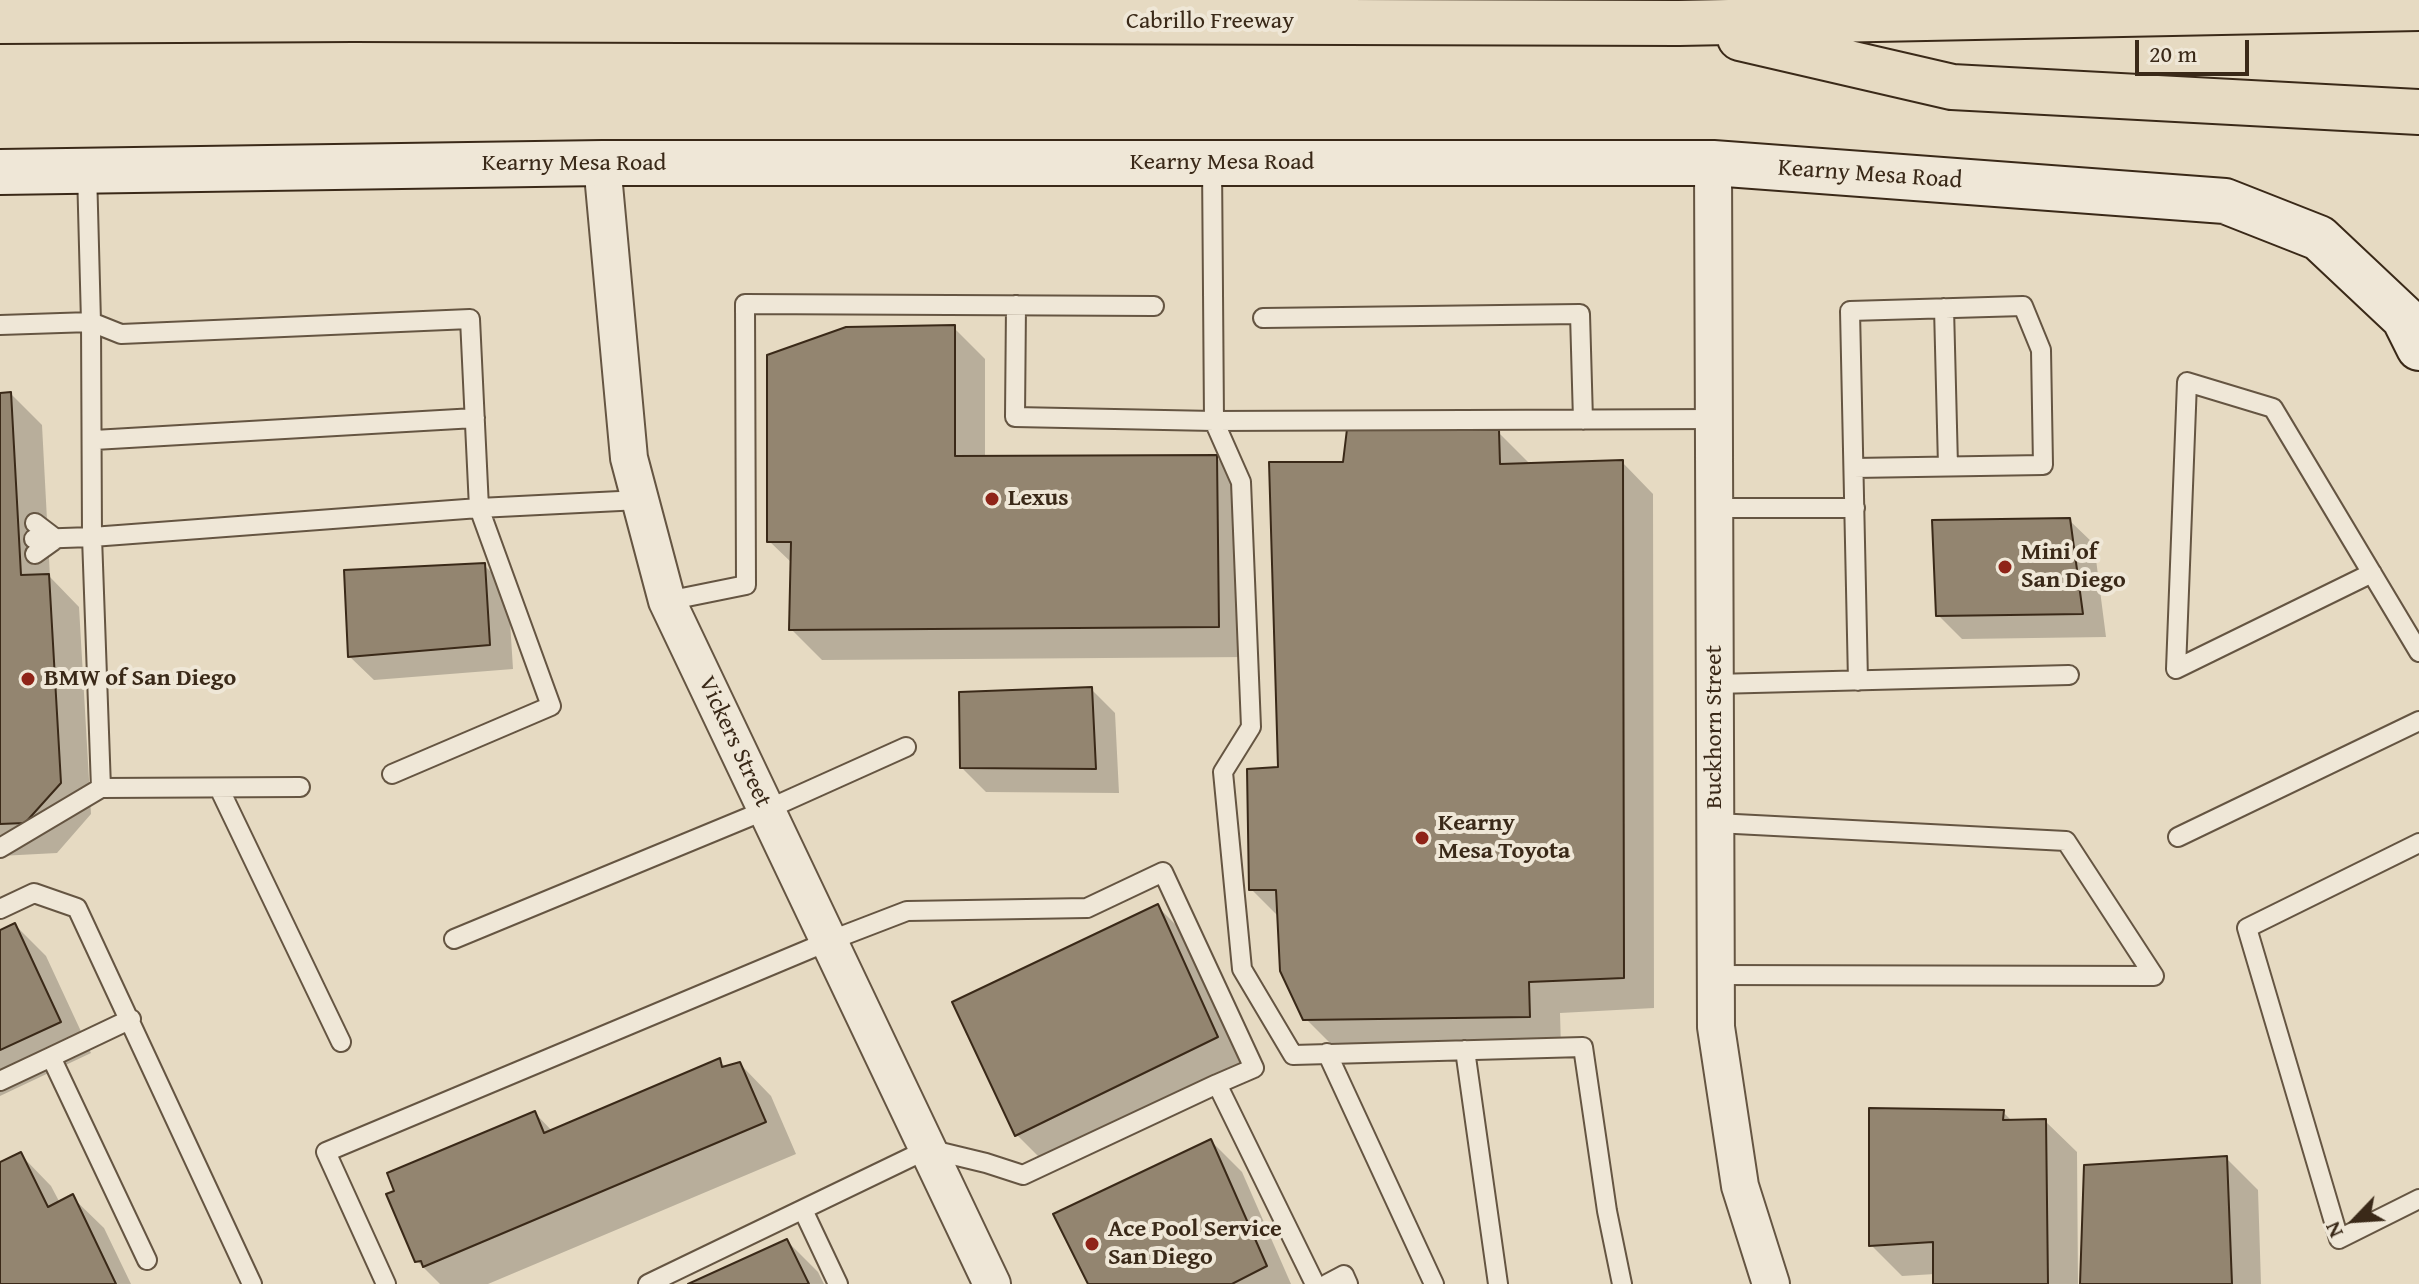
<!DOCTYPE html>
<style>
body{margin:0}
#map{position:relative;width:2419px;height:1284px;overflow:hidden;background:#e6dac2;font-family:"Gentium Book Plus",serif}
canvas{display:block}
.north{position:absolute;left:2315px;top:1180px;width:80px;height:80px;-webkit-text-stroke:6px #efe7d7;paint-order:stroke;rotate:245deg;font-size:22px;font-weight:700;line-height:32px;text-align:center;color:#3a2918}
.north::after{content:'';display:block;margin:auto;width:28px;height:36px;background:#3a2918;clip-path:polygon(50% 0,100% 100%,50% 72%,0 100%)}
.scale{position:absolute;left:2135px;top:40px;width:114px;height:36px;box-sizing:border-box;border:4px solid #3a2918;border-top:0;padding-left:10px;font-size:24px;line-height:28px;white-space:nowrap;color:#3a2918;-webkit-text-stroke:6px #efe7d7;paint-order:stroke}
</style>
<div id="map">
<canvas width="2419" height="1284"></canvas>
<div class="north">N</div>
<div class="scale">20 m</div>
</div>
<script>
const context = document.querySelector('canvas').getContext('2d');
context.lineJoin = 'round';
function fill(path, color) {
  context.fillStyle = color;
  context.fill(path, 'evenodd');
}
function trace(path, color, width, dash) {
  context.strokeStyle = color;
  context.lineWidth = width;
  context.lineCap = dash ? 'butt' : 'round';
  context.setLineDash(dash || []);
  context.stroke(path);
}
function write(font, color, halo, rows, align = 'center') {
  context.font = font + ' "Gentium Book Plus",serif';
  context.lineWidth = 8;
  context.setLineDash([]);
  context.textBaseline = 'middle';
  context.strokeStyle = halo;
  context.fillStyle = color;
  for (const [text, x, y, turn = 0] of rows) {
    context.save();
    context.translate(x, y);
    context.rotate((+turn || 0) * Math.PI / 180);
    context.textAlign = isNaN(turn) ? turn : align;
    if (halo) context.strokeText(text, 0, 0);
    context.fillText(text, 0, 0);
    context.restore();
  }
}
fill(new Path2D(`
 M954 328 985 359V458L1216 457 1247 489 1249 657 822 660 791 629 793 564 769 541Z
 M11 394 42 425 50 577 79 607 91 814 57 853 0 856V395Z
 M1498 432 1530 464 1622 462 1653 494 1654 1008 1560 1013 1561 1048 1337 1050 1305 1018 1279 917 1251 889 1345 464Z
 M2069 520 2094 544 2106 637 1962 639 1938 615Z
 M484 565 508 589 513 669 374 680 349 656Z
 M1091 689 1115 713 1119 793 986 792 962 768Z
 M1158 907 1189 938 1248 1068 1048 1166 1017 1135 954 1003Z
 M15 925 46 956 91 1053 0 1096V932Z
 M719 1061 727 1068 740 1064 771 1096 796 1154 488 1284H440L417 1261 535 1113 553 1132Z
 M2003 1112 2013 1122 2045 1121 2077 1152 2078 1284H1935V1274L1902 1276 1871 1245Z
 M1211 1141 1242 1172 1291 1284H1091Z
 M20 1154 51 1186 60 1203 72 1197 104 1228 131 1284H0V1164Z
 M2226 1158 2258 1190 2261 1284H2082Z
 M787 1241 818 1272 824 1284H693Z`), '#0003');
const building = new Path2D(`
 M955 325V456L1217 455 1219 627 789 630 791 542H767V355L846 327Z
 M11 392 21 575 49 574 61 783 25 823 0 824V393Z
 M1347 429 1499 430 1500 464 1623 460 1624 978 1529 982 1530 1017 1303 1020 1280 971 1276 890H1249L1247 769 1278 767 1269 462H1343Z
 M2070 518 2083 614 1936 616 1932 520Z
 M485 563 490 645 348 657 344 570Z
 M1092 687 1096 769 960 768 959 692Z
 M1158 904 1218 1037 1015 1136 952 1002Z
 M15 923 61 1022 0 1050V930Z
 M720 1058 722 1067 740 1062 766 1122 423 1267 421 1261 415 1262 386 1194 394 1191 387 1173 535 1111 544 1133Z
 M1869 1108 2004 1110 2003 1120 2046 1119 2048 1284H1933V1242L1869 1246Z
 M1211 1139 1267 1266 1232 1284H1088L1053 1214Z
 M21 1152 48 1207 73 1194 116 1284H0V1162Z
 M2227 1156 2232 1284H2080L2084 1165Z
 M787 1239 809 1284H688Z`);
fill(building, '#938570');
trace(building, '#3a2918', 2);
const lane = new Path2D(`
 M1212 163 1214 421 1241 482 1251 727 1223 772 1242 969 1293 1055 1583 1047 1607 1211 1622 1284
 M1016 305 1015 417 1214 421 1714 419
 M1944 308 1948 466
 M1263 318 1580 314 1583 420
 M0 325 91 322 87 171
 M94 440 475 418
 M1854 468 2043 465 2041 350 2023 306 1850 311C1853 434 1856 557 1858 681
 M1714 508H1855
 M34 539 92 537 479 508 640 500
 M35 554 56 539 35 523
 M2372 573 2176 669 2187 382 2273 408 2419 652
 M667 601 746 585 745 304 1154 306
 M1715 684 2069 675
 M101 788 300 787
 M219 788 341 1042
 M1716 823 2066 841 2154 976 1716 975
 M2178 837 2419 721
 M2419 843 2247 928 2339 1239 2419 1199
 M0 848 101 788 92 537 91 322 121 334 470 319 479 508 551 706 392 774
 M0 909 34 893 77 908 252 1284
 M454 939 766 810 906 747
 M131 1019 51 1057 147 1260
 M1465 1050 1498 1284
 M1327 1053 1434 1284
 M0 1081 51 1057
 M803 1210 838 1284
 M386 1284 326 1152 829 941 907 911 1087 908 1163 872 1254 1068 1217 1084
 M648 1284 928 1149 986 1163 1023 1175 1217 1084 1315 1284
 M1327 1284 1344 1275 1348 1284`);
const street = new Path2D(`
 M602 163 629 458 667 601 992 1284
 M1713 163 1716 1027 1740 1186 1771 1284`);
const secondary = new Path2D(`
 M0 172 602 163H1713L2225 201 2319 238 2404 318 2419 348`);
const highway = new Path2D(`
 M0 21 353 19 1679 23 2419 8
 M1740 38 1952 87 2419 112`);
trace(lane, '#655542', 22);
trace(street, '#655542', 40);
trace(secondary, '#3a2918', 48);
trace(highway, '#3a2918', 48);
trace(lane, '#efe7d7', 18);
trace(street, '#efe7d7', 36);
trace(secondary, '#efe7d7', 44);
trace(highway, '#e6dac2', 44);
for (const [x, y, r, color] of [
 [992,499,8,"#8f2418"],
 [2005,567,8,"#8f2418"],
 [28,679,8,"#8f2418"],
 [1422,838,8,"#8f2418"],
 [1092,1244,8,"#8f2418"]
]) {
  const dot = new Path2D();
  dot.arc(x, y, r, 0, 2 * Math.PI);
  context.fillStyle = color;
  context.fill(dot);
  trace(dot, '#efe7d7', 3);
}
write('24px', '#3a2918', '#efe7d7', [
 ["Cabrillo Freeway",1210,22],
 ["Kearny Mesa Road",1222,163],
 ["Kearny Mesa Road",574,164],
 ["Kearny Mesa Road",1870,175,4],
 ["Buckhorn Street",1715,727,-90],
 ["Vickers Street",734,742,65]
]);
write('bold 24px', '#3a2918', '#efe7d7', [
 ["Lexus",1008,499],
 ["Mini of",2021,553],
 ["San Diego",2021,581],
 ["BMW of San Diego",44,679],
 ["Kearny",1438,824],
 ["Mesa Toyota",1438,852],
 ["Ace Pool Service",1108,1230],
 ["San Diego",1108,1258]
], 'left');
</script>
